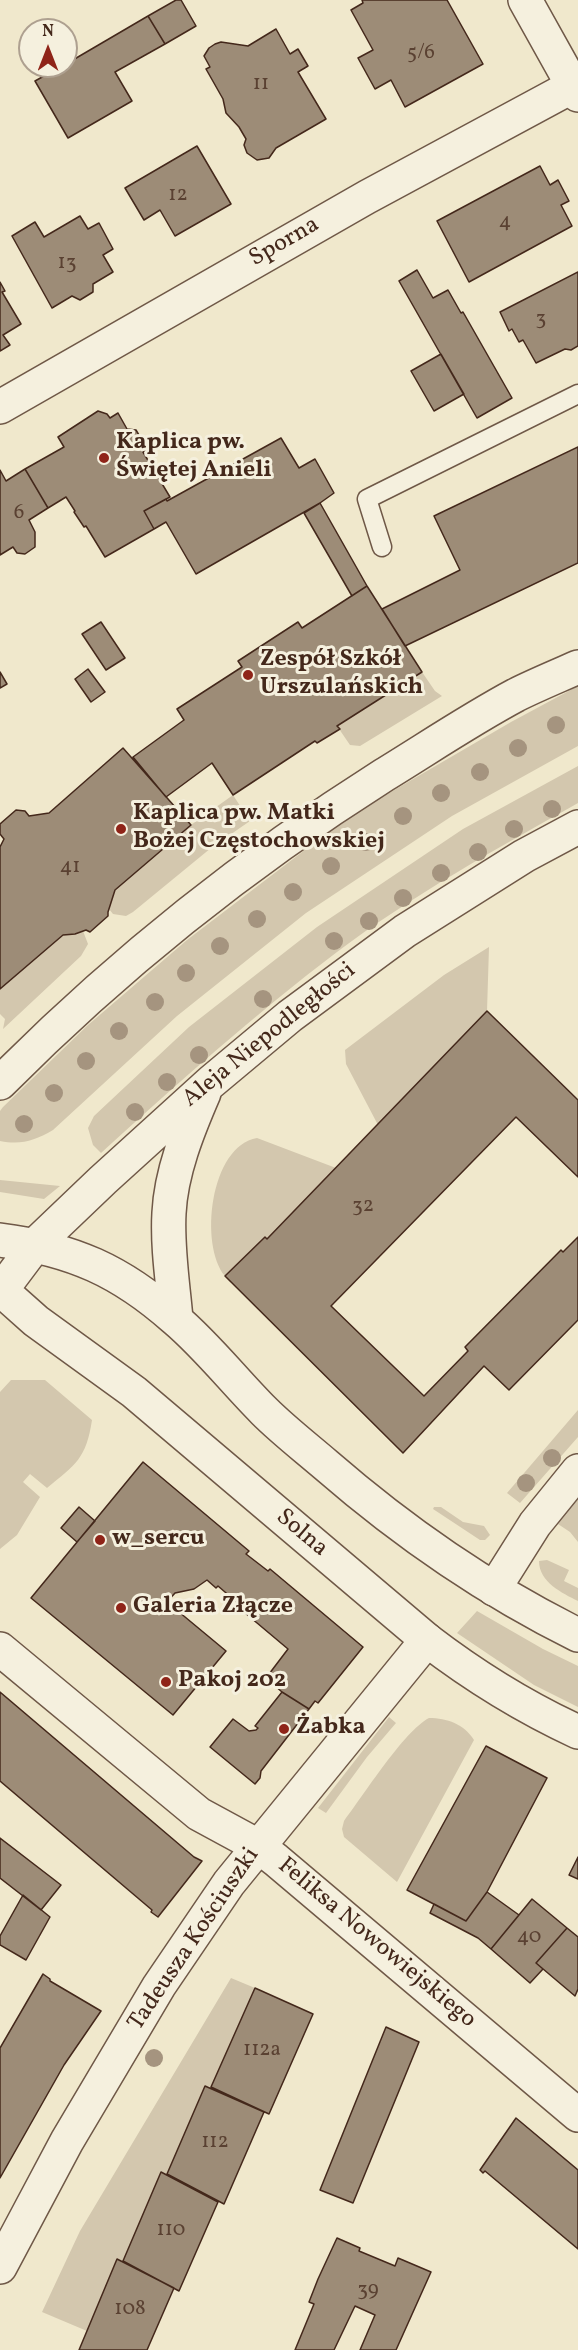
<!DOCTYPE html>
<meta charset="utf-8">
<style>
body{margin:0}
#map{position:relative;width:578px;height:2350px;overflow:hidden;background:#f0e8cc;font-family:Vollkorn,serif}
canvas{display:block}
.north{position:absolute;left:18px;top:18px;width:60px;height:60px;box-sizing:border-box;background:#f5f0de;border:2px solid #aea090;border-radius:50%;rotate:0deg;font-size:16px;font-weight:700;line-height:24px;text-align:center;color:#44281b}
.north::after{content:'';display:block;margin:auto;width:21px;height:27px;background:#8f2418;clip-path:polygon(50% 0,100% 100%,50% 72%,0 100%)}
</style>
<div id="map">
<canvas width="578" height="2350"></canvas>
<div class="north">N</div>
</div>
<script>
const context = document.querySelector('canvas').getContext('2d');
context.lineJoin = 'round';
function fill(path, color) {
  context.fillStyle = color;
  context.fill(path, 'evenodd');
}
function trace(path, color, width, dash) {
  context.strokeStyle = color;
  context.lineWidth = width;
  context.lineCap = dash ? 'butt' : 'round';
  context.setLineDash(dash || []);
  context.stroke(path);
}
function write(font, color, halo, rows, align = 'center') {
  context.font = font + ' Vollkorn,serif';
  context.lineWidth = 6;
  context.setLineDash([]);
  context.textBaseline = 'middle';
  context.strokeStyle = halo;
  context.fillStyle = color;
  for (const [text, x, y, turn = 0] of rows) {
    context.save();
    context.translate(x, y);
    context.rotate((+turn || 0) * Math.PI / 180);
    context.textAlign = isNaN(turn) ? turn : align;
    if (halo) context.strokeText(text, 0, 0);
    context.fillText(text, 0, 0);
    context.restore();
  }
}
fill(new Path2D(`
 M422 672 435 691 442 696 360 746 350 745 337 726Z
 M578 686V746L452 816 306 913 177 1016 53 1130C34 1141 21 1145 0 1141V1111L3 1107 88 1025 187 940 348 817 511 722Z
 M578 766V803C496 849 413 895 337 952 255 1014 178 1083 101 1153L93 1145 88 1128 94 1116 189 1027 317 927 463 829Z
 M233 795 250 821 211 848 133 912 126 916 113 914 109 909 115 890 191 825Z
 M83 931 88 944 81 956 3 1029 5 1019 0 1014V989L63 935Z
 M489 947 487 1011 378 1125 346 1064 345 1050 444 975Z
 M257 1138 336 1168 267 1239 265 1238 225 1276C199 1245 210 1146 257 1138Z
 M0 1180 60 1186 44 1199 0 1192Z
 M11 1380H45L92 1420C86 1459 76 1464 47 1488L30 1474 23 1482 40 1497 17 1535 0 1549V1392Z
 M578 1410V1437L520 1503 507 1493Z
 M578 1490V1542L570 1532 555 1522Z
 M434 1507H441L463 1522 484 1526 490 1535 485 1540H480L433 1509Z
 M547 1560 569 1570 564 1581 578 1588V1601C562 1593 539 1582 539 1561Z
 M477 1611 543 1649 578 1666V1707L534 1685 457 1633Z
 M389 1717 396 1723 367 1757 326 1813 318 1808Z
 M429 1718C447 1718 464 1724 474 1740L397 1882 344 1837 342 1829 344 1821C363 1796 404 1731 429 1718Z
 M231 1978 255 1988 211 2087 205 2086 167 2174 161 2173 123 2261 117 2259 87 2331 42 2312 80 2231Z`), '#d3c7ae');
const building = new Path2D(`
 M176 0H181L196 26 165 44 148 16Z
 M362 0H447L483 64 405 107 391 80 375 89 358 58 373 50 351 10 363 3Z
 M148 16 165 44 115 72 132 101 68 138 35 81 62 66H66V64Z
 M276 29 290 54 298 49 308 66 298 72 326 119 276 148 269 158 257 160 247 153 244 145 246 139 239 127 226 113 223 99 206 69 210 67 204 56 209 48 215 44 221 42 248 46Z
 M197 146 231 204 175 236 160 210 144 220 125 188Z
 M540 166 550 185 558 180 569 201 561 205 572 226 469 282 437 221Z
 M80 216 88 229 99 223 113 249 103 255 113 272 93 284V292L80 300 72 296 52 308 12 236 35 222 44 237Z
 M417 270 433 298 448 290 461 313 463 312 512 398 477 418 399 281Z
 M578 272V346L571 350 565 349 536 363 523 340 519 342 512 329 509 331 500 312Z
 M0 282 5 291 2 292 21 324 3 335 10 345 0 351Z
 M441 354 464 394 434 411 411 371Z
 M98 411 107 414 110 418 118 413 127 429 136 430 147 449 143 452 170 497 144 511 154 529 105 557 86 526 84 527 74 512 75 511 66 497 48 508 25 469 64 447 58 437Z
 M281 438 299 468 315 459 334 493 320 503 196 574 166 522 154 529 144 511 166 499 167 501Z
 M578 447V563L405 646 382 609 460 570 434 516Z
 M25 469 48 508 29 520 35 532V547L25 554 17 553 13 547 0 555V470L6 481Z
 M320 503 367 586 352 596 304 513Z
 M367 586 422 672 337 726 340 729 317 743 315 741 233 795 212 763 166 797 133 757 184 720 177 709 242 667 238 661 298 622 302 628Z
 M101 622 125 658 106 670 82 634Z
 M88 669 105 692 91 702 75 679Z
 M0 672 7 684 0 688Z
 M123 748 191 825 115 890 108 912V916L90 932 86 930 75 934 63 935 0 989V847L4 839 0 834V824L16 810 25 811 29 816 49 813Z
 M487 1011 578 1100V1177L516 1117 331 1306 424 1396 468 1351 465 1347 561 1250 563 1252 578 1237V1320L509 1390 484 1366 403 1453 225 1276 265 1237 267 1239Z
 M143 1462 249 1551 246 1554 268 1571 270 1569 363 1647 318 1703 315 1701 309 1709 282 1692 266 1678 288 1649 238 1607 240 1605 218 1586 216 1588 207 1580 194 1589 175 1593 167 1602 226 1651 173 1715 31 1598Z
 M79 1507 95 1521 77 1542 61 1528Z
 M0 1692 194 1857 202 1861 158 1917 151 1912 152 1910 0 1781Z
 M282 1692 309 1709 261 1771 260 1778 255 1784 210 1747 233 1719 249 1731 256 1730 258 1728 255 1726Z
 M486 1746 547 1778 487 1892 466 1921 407 1890Z
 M0 1838 61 1885 41 1910 0 1878Z
 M578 1857V1879L569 1875Z
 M487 1892 519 1915 491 1949 478 1938 430 1913 434 1904 466 1921Z
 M23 1895 50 1917 26 1960 0 1945V1936Z
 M532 1899 567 1928 536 1963 543 1969 530 1983 491 1949Z
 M567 1928 578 1937V1989L575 1996 536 1963Z
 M43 1974 50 1979V1981L101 2011 64 2065 0 2178V2048Z
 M255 1988 313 2014 269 2114 211 2087Z
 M386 2027 419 2042 353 2203 320 2190Z
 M205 2086 264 2112 224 2204 167 2174Z
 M516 2118 578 2170V2249L485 2171 483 2173 480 2170Z
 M161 2172 218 2202 179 2291 123 2261Z
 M337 2238 360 2248 359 2251 395 2266 398 2258 431 2272 396 2350H360L375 2315 355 2306 334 2350H295L314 2304 309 2302 318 2279Z
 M117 2259 174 2288 147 2350H79Z`);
fill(building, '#9d8c77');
trace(building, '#44281b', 1.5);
const service = new Path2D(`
 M382 547 367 499 578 394`);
const minor = new Path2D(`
 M525 0 578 95
 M0 407 367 197 573 86
 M494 1589 535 1524 578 1471
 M0 1649 199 1814 258 1846 276 1860 578 2115
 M0 2267 67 2141 159 1986 229 1883 427 1640`);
const tertiary = new Path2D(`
 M0 1083C116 966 245 863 384 775 428 748 471 719 516 695 536 685 558 676 578 667
 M0 1240C72 1249 121 1271 175 1319 207 1346 234 1381 264 1411 283 1430 305 1447 326 1465 402 1531 487 1590 578 1635
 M0 1289 36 1321 134 1392 427 1640C474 1676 524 1707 578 1732
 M0 1292 36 1244 103 1180 211 1082 290 1016 405 931 524 856 578 827
 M176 1319C173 1284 167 1248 169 1213 171 1172 188 1130 204 1093`);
trace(service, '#6f5847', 21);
trace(minor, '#6f5847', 36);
trace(tertiary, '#6f5847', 36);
trace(service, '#f5f0de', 18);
trace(minor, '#f5f0de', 33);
trace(tertiary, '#f5f0de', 33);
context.fillStyle = '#a5947f';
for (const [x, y] of [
 [556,725],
 [518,748],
 [480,772],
 [441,793],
 [552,809],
 [403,816],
 [514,829],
 [366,842],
 [478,852],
 [331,866],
 [441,873],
 [293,892],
 [403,898],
 [257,919],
 [369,921],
 [334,941],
 [220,946],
 [186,973],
 [263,999],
 [155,1002],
 [119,1031],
 [199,1055],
 [86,1061],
 [167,1082],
 [54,1093],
 [135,1112],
 [24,1124],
 [552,1458],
 [526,1483],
 [154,2058]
]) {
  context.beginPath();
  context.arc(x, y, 9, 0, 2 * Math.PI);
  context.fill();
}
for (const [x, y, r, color] of [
 [104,458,6,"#8f2418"],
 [248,675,6,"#8f2418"],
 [121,829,6,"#8f2418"],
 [100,1540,6,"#8f2418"],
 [121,1608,6,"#8f2418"],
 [166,1682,6,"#8f2418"],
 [284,1729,6,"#8f2418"]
]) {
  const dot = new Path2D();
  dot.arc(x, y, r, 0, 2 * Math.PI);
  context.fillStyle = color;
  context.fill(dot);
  trace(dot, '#f5f0de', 2);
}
write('21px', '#5a4132', null, [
 ["5/6",421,54],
 ["11",261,85],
 ["12",178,196],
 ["4",505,223],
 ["13",67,264],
 ["3",541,320],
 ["6",19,514],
 ["41",70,868],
 ["32",363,1207],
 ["40",529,1938],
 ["112a",262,2051],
 ["112",215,2143],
 ["110",171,2231],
 ["39",368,2291],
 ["108",130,2310]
]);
write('24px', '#44281b', '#f5f0de', [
 ["Sporna",285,243,-30],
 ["Aleja Niepodległości",270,1036,-39],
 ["Solna",301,1534,40],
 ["Tadeusza Kościuszki",195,1940,-56],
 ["Feliksa Nowowiejskiego",376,1944,40]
]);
write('bold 24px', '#44281b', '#f5f0de', [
 ["Kaplica pw.",116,444],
 ["Świętej Anieli",116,472],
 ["Zespół Szkół",260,661],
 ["Urszulańskich",260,689],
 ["Kaplica pw. Matki",133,815],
 ["Bożej Częstochowskiej",133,843],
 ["w_sercu",112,1540],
 ["Galeria Złącze",133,1608],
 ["Pakoj 202",178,1682],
 ["Żabka",296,1729]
], 'left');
</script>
